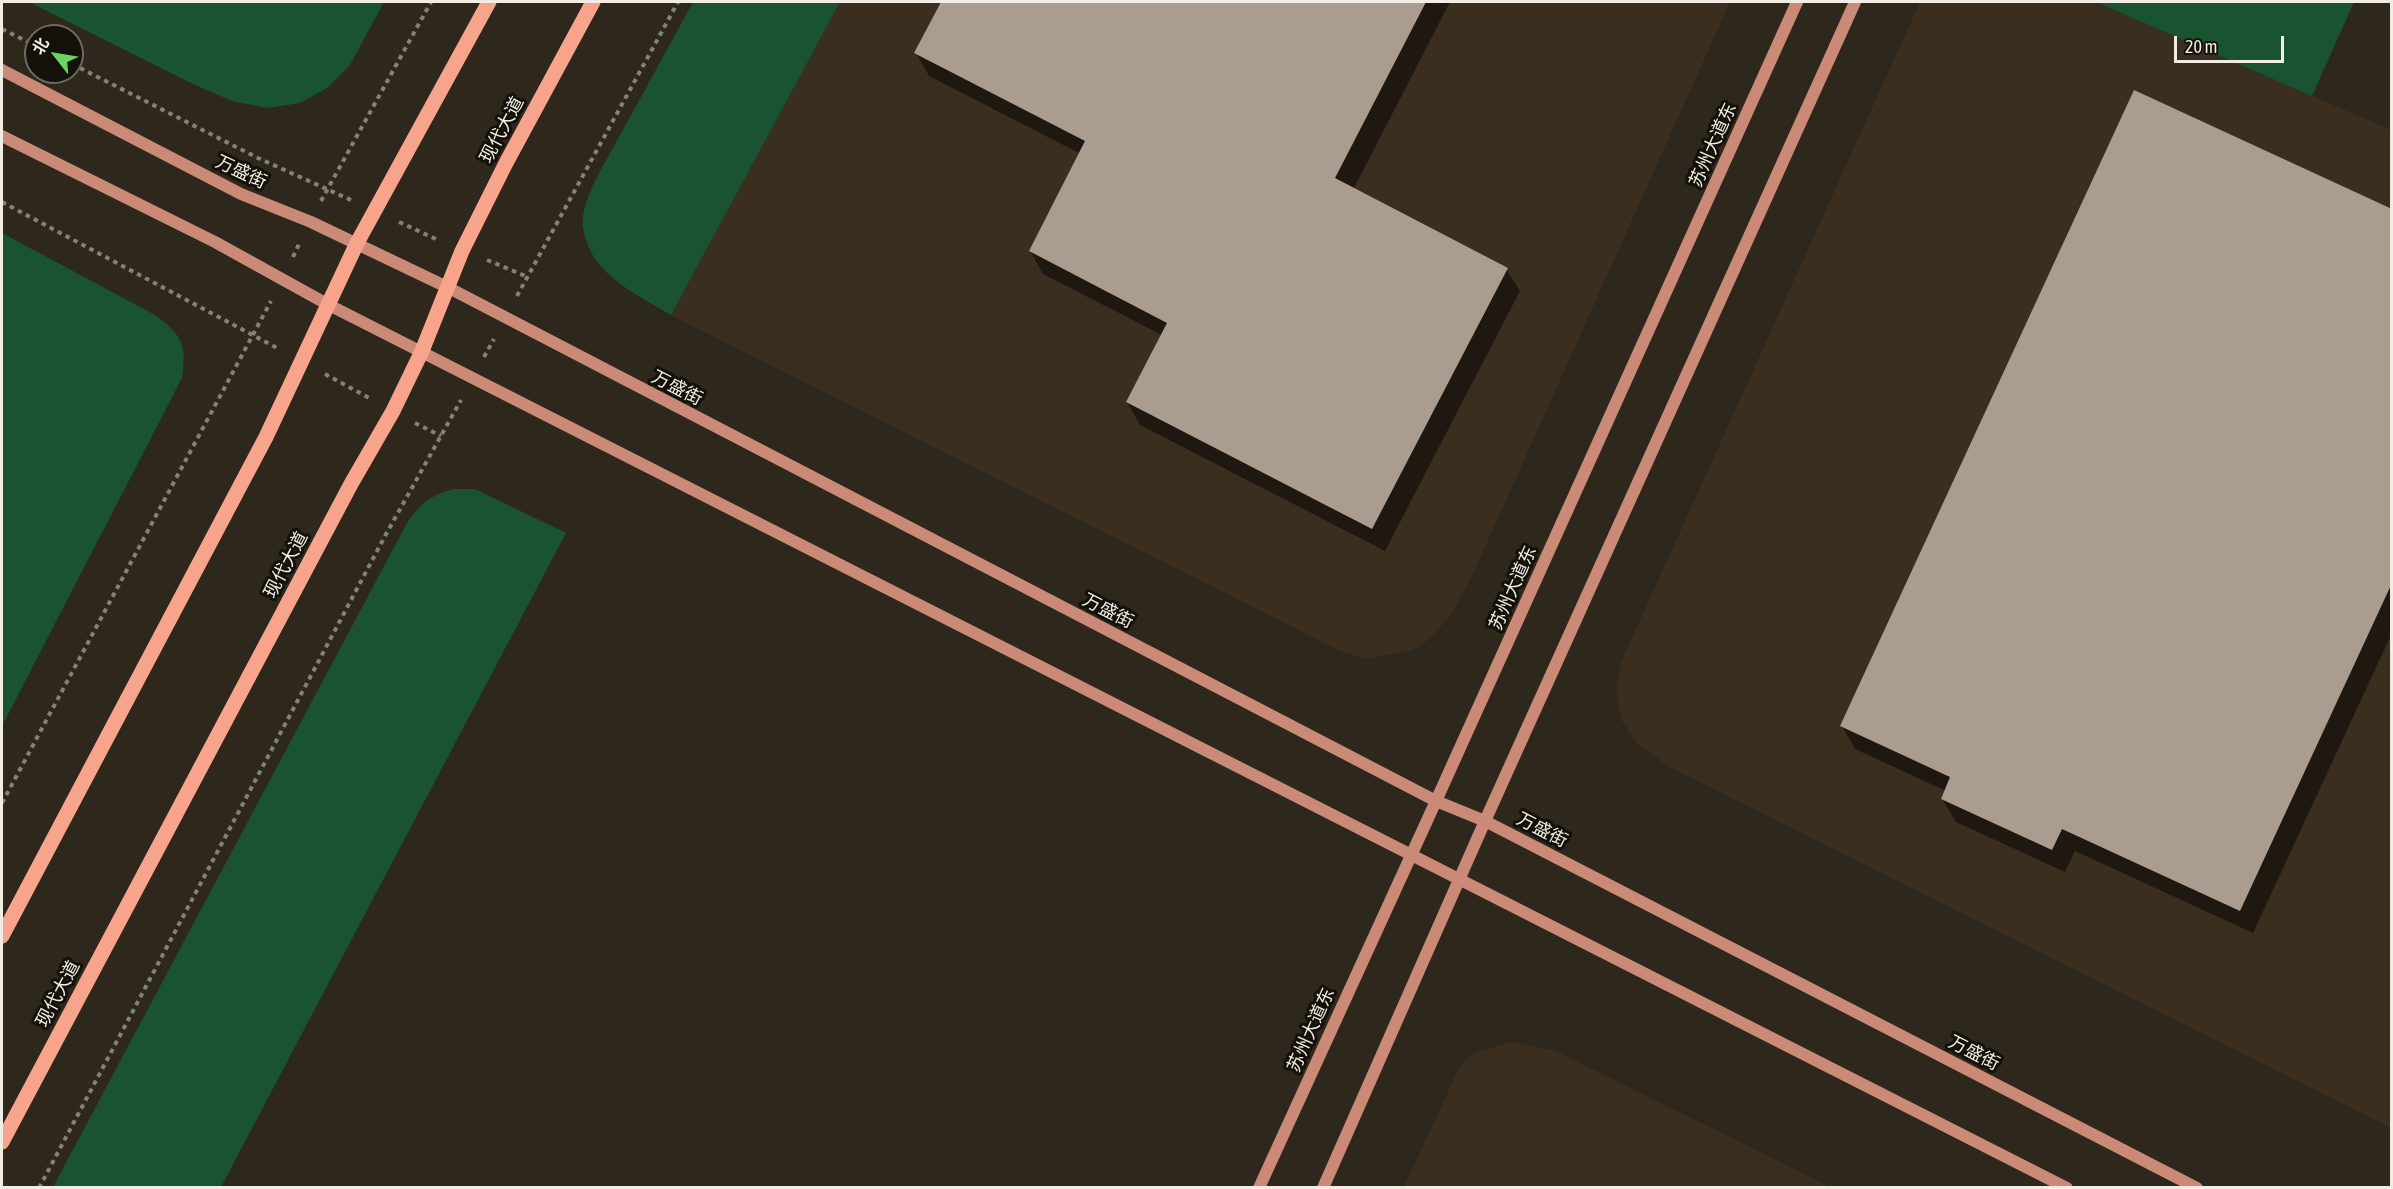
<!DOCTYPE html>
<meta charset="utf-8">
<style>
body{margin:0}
#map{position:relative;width:2393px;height:1189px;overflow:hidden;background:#2d281b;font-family:"Asap Condensed","Noto Sans SC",sans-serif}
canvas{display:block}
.frame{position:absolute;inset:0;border:3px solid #f1ede4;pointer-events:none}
.north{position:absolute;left:24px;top:24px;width:60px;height:60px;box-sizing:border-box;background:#14110b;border:2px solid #6c6962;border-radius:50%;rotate:301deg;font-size:16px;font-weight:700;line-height:24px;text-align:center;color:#f1ede4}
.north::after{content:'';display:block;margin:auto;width:21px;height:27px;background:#6bd363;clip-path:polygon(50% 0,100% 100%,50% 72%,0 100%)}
.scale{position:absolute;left:2174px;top:36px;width:110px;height:27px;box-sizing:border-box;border:3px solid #f1ede4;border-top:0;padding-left:8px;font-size:18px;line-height:21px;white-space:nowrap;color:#f1ede4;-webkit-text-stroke:4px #14110b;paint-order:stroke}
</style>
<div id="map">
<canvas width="2393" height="1189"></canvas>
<div class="frame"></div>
<div class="north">北</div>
<div class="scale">20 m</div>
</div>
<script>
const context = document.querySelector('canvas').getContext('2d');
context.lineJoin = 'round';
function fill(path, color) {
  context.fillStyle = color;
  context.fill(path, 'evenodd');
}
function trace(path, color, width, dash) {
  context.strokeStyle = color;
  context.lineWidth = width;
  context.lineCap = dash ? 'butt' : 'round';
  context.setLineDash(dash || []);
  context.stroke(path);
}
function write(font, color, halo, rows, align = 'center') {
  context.font = font + ' "Asap Condensed","Noto Sans SC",sans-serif';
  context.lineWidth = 6;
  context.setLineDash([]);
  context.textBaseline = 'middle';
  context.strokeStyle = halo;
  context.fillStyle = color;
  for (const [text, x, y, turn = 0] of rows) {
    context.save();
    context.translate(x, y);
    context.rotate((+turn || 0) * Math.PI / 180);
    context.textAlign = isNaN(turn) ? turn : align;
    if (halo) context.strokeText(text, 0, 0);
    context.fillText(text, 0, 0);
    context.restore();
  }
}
fill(new Path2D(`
 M840 2H1730L1472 576 1452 613 1432 637 1413 650 1367 659 1342 652 671 315Z
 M1920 2H2096L2391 130V1128L1668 766 1636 743 1621 719 1616 689 1622 660Z
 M1511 1042 1556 1051 1830 1187H1404L1459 1068 1474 1053Z`), '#3a2e1f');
fill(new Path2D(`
 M29 2H384L350 65 327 88 300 103 268 108 232 101 195 85Z
 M693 2H840L671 315C636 294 588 273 583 226 581 210 590 192 597 177Z
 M2096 2H2354L2312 96Z
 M2 233 155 315C182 335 187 344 182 378L2 726Z
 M454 489H475L566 533 221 1187H53L407 523C422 502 429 496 454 489Z`), '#195331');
fill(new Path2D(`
 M942 2H1450L1353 190 1506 269 1520 291 1385 551 1140 425 1127 402 1162 335 1043 274 1030 251 1081 154 929 76 916 53Z
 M2392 210V633L2253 933 2075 851 2065 872 1956 822 1942 799 1946 791 1855 749 1842 726Z`), '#0007');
fill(new Path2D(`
 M941 2H1426L1335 178 1508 268 1372 529 1126 402 1167 323 1029 251 1085 141 914 53Z
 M2134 90 2392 209V583L2240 911 2062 829 2052 850 1941 799 1950 777 1840 726Z`), '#ab9c90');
trace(new Path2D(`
 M2 29 36 46
 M72 64 258 158 351 200
 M321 201 431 2
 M2 202 279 349
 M399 222 438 240
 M293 257 300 242
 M487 260 528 277
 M517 296 678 2
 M484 357 494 339
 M325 374 371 399
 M415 423 441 436
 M2 803 271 301
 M39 1188 385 536 461 400`), '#868176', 4, [4.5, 4.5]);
trace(new Path2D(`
 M2 70 241 194 311 222 449 288 1436 801 1485 821 2197 1188
 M2 136 215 242 327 304 2067 1188
 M1259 1188 1436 801 1797 2
 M1323 1188 1485 821 1855 2`), '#cb8a77', 12);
trace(new Path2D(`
 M2 936 266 437 357 243 489 2
 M2 1142 351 484 393 411 422 351 462 251 506 163 593 2`), '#f8a48c', 15);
write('18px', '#f1ede4', '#14110b', [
 ["现代大道",502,130,-62],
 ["苏州大道东",1713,145,-66],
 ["万盛街",241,172,25],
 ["万盛街",677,388,27],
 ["现代大道",286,565,-62],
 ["苏州大道东",1513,588,-66],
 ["万盛街",1108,611,27],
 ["万盛街",1542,830,27],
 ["现代大道",58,994,-62],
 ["苏州大道东",1311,1030,-66],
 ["万盛街",1974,1053,27]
]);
</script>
